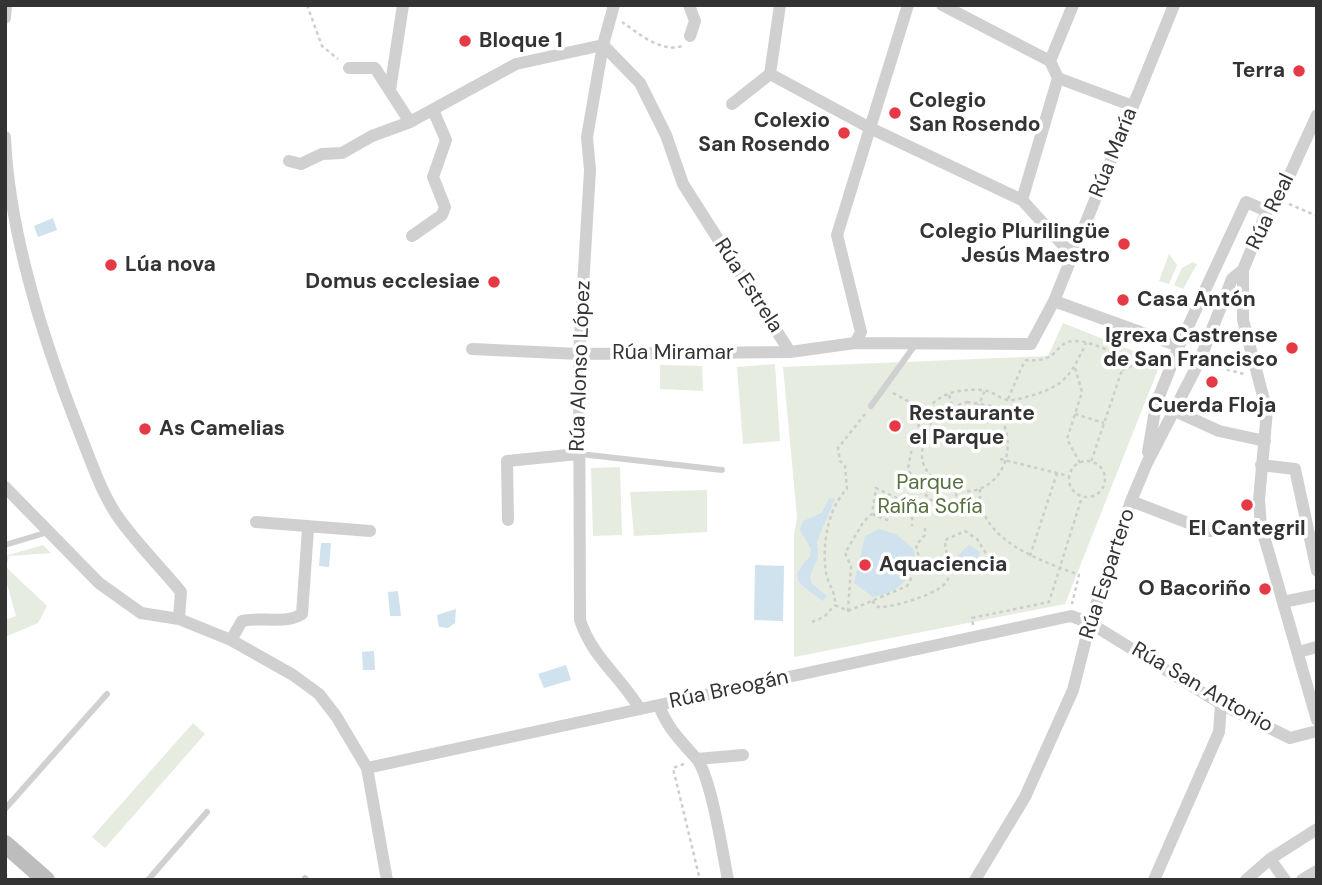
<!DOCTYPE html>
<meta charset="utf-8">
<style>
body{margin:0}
#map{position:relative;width:1322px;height:885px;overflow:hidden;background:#fff;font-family:"DM Sans",sans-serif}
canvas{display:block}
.frame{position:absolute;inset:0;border:7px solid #333;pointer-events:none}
</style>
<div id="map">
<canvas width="1322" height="885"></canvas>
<div class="frame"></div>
</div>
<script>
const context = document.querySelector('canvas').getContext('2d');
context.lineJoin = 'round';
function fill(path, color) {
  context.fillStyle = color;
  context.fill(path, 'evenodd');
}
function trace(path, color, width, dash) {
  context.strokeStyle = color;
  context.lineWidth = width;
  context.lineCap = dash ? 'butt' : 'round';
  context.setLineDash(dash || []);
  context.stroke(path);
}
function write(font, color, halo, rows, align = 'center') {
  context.font = font + ' "DM Sans",sans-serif';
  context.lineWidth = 7;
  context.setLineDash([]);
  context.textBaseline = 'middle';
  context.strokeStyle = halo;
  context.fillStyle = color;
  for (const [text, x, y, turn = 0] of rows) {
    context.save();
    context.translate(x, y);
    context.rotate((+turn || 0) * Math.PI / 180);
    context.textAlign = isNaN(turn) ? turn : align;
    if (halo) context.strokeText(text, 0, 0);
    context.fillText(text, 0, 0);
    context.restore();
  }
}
fill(new Path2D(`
 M1169 254 1177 265 1169 284 1159 281Z
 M1193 262 1197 264 1183 289 1174 285 1182 268Z
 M1063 323 1161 362 1065 604 794 657V535L797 517 783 367 1048 356Z
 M775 364 780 441 743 444 737 367Z
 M660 365 702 366 703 391 660 389Z
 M620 467 622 535 593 536 591 468Z
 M707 490V532L634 536 630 492Z
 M43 545 51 553 9 556 6 567 47 606 38 623 5 637V620L16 616 5 577V556Z
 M193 723 205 734 105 848 92 837Z`), '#e6ecdf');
fill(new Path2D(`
 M53 218 57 230 38 237 34 226Z
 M829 498 835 499 817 541 818 557 810 576 811 583 827 596 823 601C802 585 785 580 810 557L811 549 800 530 803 521 822 513Z
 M879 529 896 534 914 550C919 576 897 593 873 597L854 583 865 536Z
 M321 543H331L329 567 319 566Z
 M969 545 980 552 975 567 951 575 931 567 935 560 955 558Z
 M755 565 784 566 783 621 754 620Z
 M398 591 401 616H390L388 592Z
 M456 609 455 623 448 628 439 627 437 615Z
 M374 651 375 670H363L362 652Z
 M566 665 571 680 544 688 538 674Z`), '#cfe2ee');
trace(new Path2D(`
 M307 5 322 46 338 59
 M622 22C638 33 661 53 682 46
 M1289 204 1317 216
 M1142 348 1155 373
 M1025 360C1062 363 1052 342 1075 341 1090 341 1106 350 1119 355L1122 370 1091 462
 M1213 366 1244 374
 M1075 368 1082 392 1067 439 1080 463
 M1122 370 1160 354
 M893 393 924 410
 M949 395 953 407
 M1008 399 1025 360
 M967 402 992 406C1015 428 1014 476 979 489 958 498 920 479 922 453 923 443 928 432 931 422L953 407Z
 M865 414 838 448 840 461 845 465 847 489C827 509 822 546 826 573 828 585 836 592 835 605L848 611 851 566 845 553 864 521 872 514 876 488C895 498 915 502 912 526
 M975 414 985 390
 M1075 414 1104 423
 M926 437 936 439
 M1000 459 1069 476
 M1069 479a18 18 0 1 1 36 0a18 18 0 1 1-36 0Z
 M980 489C976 540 1042 561 1079 575L1072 604
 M979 503C946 521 923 498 908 469 916 422 925 386 983 390 993 391 1000 399 1008 400 1015 401 1024 397 1030 396 1065 386 1071 375 1086 343
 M952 510 959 484
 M872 514 890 521
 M1030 556 1057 473
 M872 601 878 607C892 608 944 593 948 579 952 566 945 553 945 540L965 531 977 539 988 557
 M848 611 907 586 920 562 916 545 925 535V528
 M812 622 824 617 835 605
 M973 625 972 618 1049 602 1082 497
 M684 764 673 768 700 880`), '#cdcdcd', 2.5, [3.5, 3.5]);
trace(new Path2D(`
 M871 406 915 345
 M580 454 722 470
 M5 545 48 532
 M5 809 107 694
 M305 878 307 880
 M148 880 207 812`), '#d0d0d0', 6);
trace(new Path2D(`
 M614 5 603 45 587 137 590 170 579 354 580 620C592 657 620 676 640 709
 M689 5 695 21 690 36
 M942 5 1050 61 1058 78 1133 106
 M5 18 6 5
 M1050 61 1073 5
 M349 68H375L410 122 516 64 603 45 640 83 666 135 683 184 790 352
 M770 74 870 128 1022 200
 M770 74 780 5
 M1058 78 1022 200 1072 255
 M390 90 403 5
 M732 104 770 74
 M1317 115 1286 183 1267 211 1243 270V320L1267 411 1259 500 1261 526 1317 720
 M5 137C9 233 44 342 79 431 90 459 100 489 116 514 134 541 160 566 181 592L179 619
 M289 161 301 164 322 154 342 153 372 136 410 122
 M412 236 442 215 445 207 433 177 446 140 433 110
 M1054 301 1179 346
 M855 343 861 332 837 235 908 5
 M472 349 579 354 790 352 855 343 1031 344 1054 301 1174 5
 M1175 411 1219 431 1265 441
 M1148 452 1156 404 1179 346 1246 202 1267 211
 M1261 465 1295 469 1317 571
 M5 487 99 583 141 613 179 619 231 640 293 675 319 694 336 716 367 768 387 880
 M1131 501 1209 531 1261 526
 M508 520 507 461 578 454
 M256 522 370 531
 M1283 602 1317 595
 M231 640 242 621C261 616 285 625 302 614L308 529
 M1298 652 1317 647
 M659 705C667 728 681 741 696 758 711 775 723 855 728 880
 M697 759 743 755
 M367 768 1071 616 1090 623 1221 704 1290 738 1317 731
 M1270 859 1285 880
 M975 880 1025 797 1073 690 1090 623 1131 501 1147 463 1199 362 1232 279 1243 270
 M1154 880 1219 732 1221 704
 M1246 880 1270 859 1317 829
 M1302 880 1317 871`), '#d0d0d0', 12);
trace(new Path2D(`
 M5 844 46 880`), '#bdbdbd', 18);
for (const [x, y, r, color] of [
 [465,41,7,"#e63946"],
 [1299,71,7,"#e63946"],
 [895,113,7,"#e63946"],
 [844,133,7,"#e63946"],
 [1124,244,7,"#e63946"],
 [111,265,7,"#e63946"],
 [494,282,7,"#e63946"],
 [1123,300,7,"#e63946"],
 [1292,348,7,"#e63946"],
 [1212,382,7,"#e63946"],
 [895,426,7,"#e63946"],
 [145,429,7,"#e63946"],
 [1247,505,7,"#e63946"],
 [865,565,7,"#e63946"],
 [1265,589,7,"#e63946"]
]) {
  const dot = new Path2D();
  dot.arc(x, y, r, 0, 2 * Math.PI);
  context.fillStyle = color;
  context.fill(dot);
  trace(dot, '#fff', 2.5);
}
write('bold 21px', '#333', '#fff', [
 ["Bloque 1",479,41],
 ["Terra",1285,71,"right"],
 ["Colegio",909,101],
 ["San Rosendo",909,125],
 ["Colexio",830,121,"right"],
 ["San Rosendo",830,145,"right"],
 ["Colegio Plurilingüe",1110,232,"right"],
 ["Jesús Maestro",1110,256,"right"],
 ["Lúa nova",125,265],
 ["Domus ecclesiae",480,282,"right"],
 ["Casa Antón",1137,300],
 ["Igrexa Castrense",1278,336,"right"],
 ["de San Francisco",1278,360,"right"],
 ["Cuerda Floja",1212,406,"center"],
 ["Restaurante",909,414],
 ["el Parque",909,438],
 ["As Camelias",159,429],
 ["El Cantegril",1247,529,"center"],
 ["Aquaciencia",879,565],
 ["O Bacoriño",1251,589,"right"]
], 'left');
write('21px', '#333', '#fff', [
 ["Rúa María",1114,153,-68],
 ["Rúa Real",1271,212,-64],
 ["Rúa Estrela",748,286,57],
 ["Rúa Miramar",673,353],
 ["Rúa Alonso López",581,366,-88],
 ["Rúa Espartero",1108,574,-72],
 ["Rúa San Antonio",1202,688,30],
 ["Rúa Breogán",729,690,-12]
]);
write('21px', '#56703f', '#fff', [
 ["Parque",930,483],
 ["Raíña Sofía",930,507]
]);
</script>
